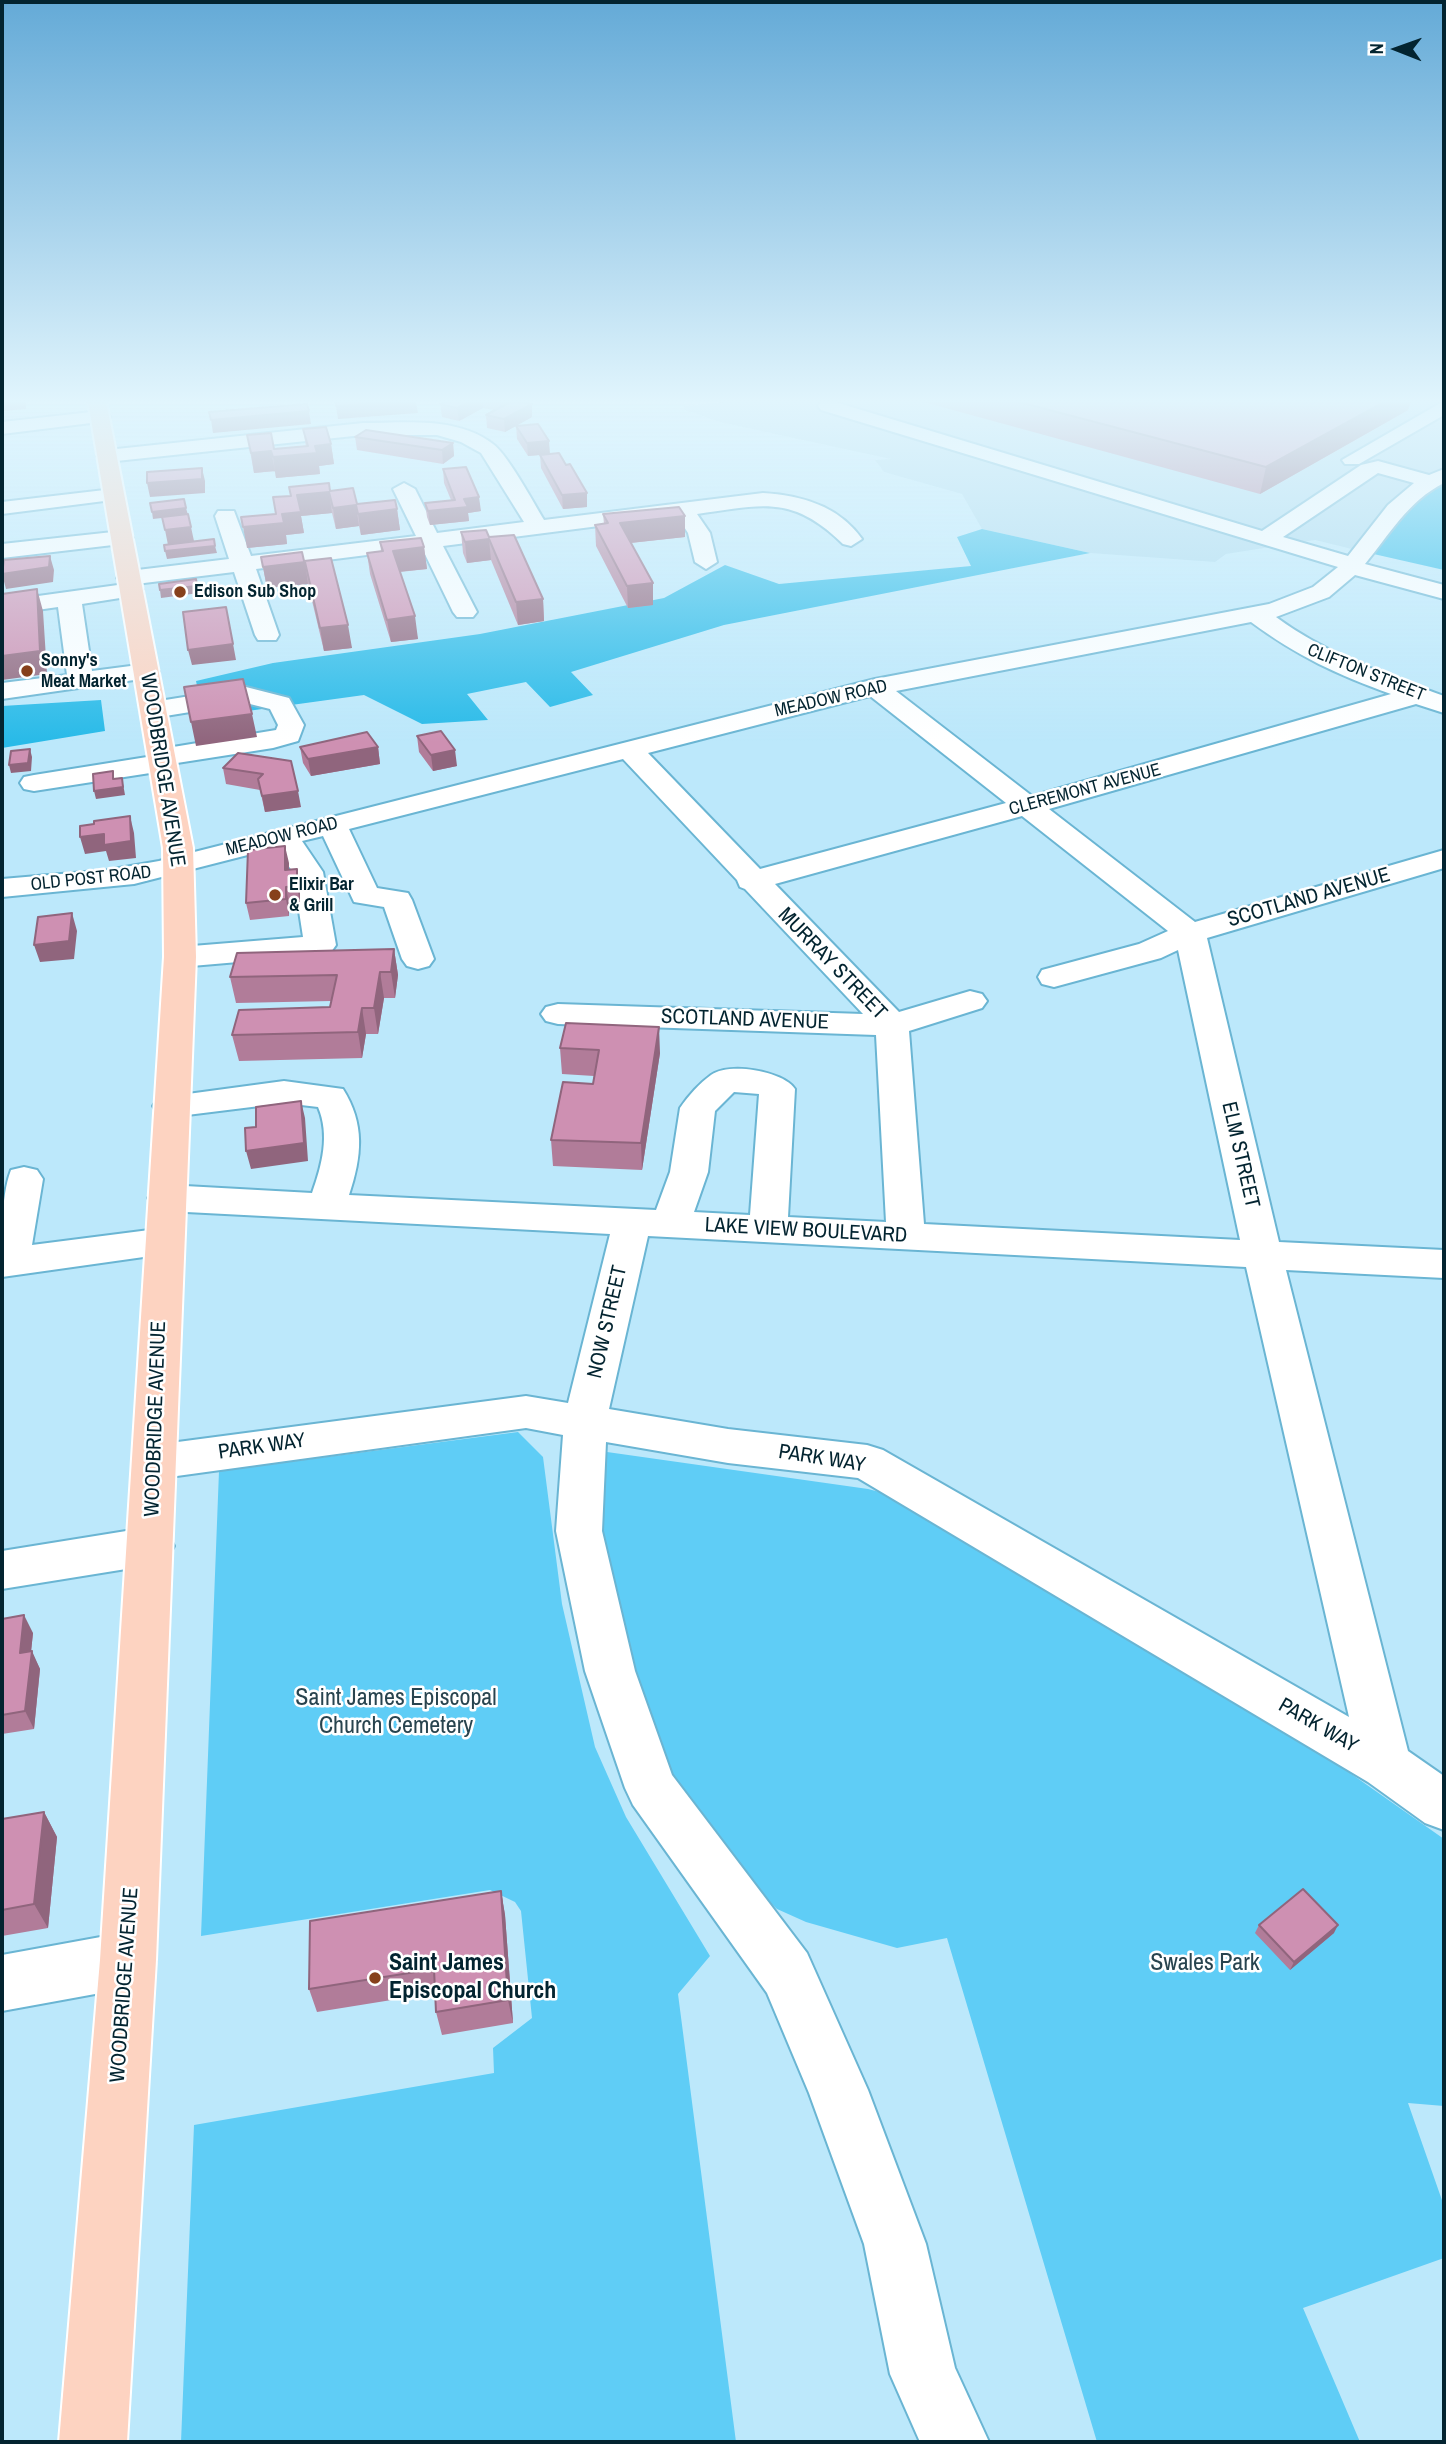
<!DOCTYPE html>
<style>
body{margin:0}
#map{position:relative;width:1446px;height:2444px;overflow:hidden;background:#bce8fb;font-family:"Archivo Narrow",sans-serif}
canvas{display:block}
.frame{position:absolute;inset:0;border:4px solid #032430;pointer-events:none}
.north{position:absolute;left:1362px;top:14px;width:70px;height:70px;-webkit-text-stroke:5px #fff;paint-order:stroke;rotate:271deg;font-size:19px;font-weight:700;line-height:28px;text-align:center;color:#032430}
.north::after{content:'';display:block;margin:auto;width:24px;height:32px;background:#032430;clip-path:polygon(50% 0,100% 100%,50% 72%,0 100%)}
</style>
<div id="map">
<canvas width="1446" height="2444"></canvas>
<div class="frame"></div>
<div class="north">N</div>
</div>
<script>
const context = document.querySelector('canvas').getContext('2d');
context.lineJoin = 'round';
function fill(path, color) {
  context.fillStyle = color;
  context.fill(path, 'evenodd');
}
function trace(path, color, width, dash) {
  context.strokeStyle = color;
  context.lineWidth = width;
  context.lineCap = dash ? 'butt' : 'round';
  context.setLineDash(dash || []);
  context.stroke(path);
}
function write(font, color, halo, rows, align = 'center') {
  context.font = font + ' "Archivo Narrow",sans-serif';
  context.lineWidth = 5;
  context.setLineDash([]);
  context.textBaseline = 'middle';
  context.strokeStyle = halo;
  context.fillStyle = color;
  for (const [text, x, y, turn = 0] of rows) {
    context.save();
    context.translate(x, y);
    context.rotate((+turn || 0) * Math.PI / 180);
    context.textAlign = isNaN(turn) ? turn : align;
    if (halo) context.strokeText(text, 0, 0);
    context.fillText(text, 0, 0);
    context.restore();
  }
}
fill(new Path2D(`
 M735 401H1444V480L1356 550 1315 540 1226 554 1215 562 1090 553 982 529 962 494 884 472 875 460 891 459 720 422 685 410 684 406Z`), '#a9d9ee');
fill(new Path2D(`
 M518 1432 543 1457 562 1604 595 1747 626 1817 710 1956 678 1994 736 2442H181L194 2125 494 2073 493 2048 532 2018 521 1911 515 1902 490 1890 201 1936 219 1471Z
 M600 1451 868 1489 895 1496 1273 1719 1444 1839V2106L1408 2103 1444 2206V2258L1303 2308 1360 2442H1097L947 1938 897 1948 806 1922 777 1909 753 1887 665 1777 595 1548Z`), '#5fcdf6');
fill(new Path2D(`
 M1444 480V570L1356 550Z
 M982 529 1090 553 724 625 571 672 593 695 550 707 526 682 467 694 488 720 422 724 364 695 204 717 196 681 273 663 480 634 664 598 725 565 779 584 971 566 957 537Z
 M101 700 105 731 2 748V706Z`), '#28bae8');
const minor = new Path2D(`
 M1444 401V415L1359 464H1345L1342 460Z
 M821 402H835L1262 531 1361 465 1378 461 1429 475 1444 469V483C1408 501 1390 534 1365 564L1444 585V599L1355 575 1329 597 1276 617C1328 655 1384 674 1444 696V713L1416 704 1049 809 1195 922 1444 850V868L1207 938 1279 1242 1444 1250V1278L1286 1270 1408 1751 1444 1776V1830L1425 1823 1368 1782 858 1478 728 1463 606 1442 602 1531 635 1671 672 1775 807 1953 868 2090 926 2244 955 2368 989 2442H920L890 2374 864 2244 809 2093 767 1993 633 1805 625 1788 585 1671 556 1531 563 1435 526 1428 155 1479 139 1474 133 1462 139 1450 155 1445 526 1396 568 1403 610 1234 167 1211 154 1207 148 1198 154 1189 167 1185 312 1193C322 1165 330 1135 318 1107L284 1103 171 1117 158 1114 153 1106 158 1098 284 1081 343 1089C365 1124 362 1156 349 1195L656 1210 670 1172 680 1108C688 1096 700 1083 711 1075 729 1062 783 1071 795 1089L788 1217 886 1222 876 1035 558 1024 546 1021 541 1014 546 1007 558 1004 863 1014 745 889 740 887 737 880 623 759 349 829 377 888 408 893 412 900 434 959 429 966 418 969 407 966 402 959 384 907 354 902 323 836 302 841 323 872 336 945 331 952 320 955 180 967 169 964 164 957 169 950 180 947 303 937 293 872 275 848 134 884 2 897V879L108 870 159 861 875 679 1269 604 1313 587 1338 567 821 410 818 406ZM1378 473 1414 483 1388 505 1348 556 1283 537ZM1251 622C1297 656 1338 675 1391 694L1032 796 896 691ZM870 696 1006 803 760 869 648 753ZM1022 816 1168 931 1139 944 1042 970 1038 977 1042 984 1054 987 1161 958 1178 950 1240 1240 924 1224 909 1031 982 1008 987 1001 982 994 970 991 899 1012 775 884ZM734 1092 759 1094 750 1215 694 1212 708 1172 715 1111ZM648 1236 1246 1267 1349 1717 883 1450 867 1445 728 1429 609 1409Z
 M100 411 107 413 110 417 107 421 2 434V422Z
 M363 423C405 423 457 416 493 444 508 455 533 502 544 520L763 493C801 495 839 506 862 539L851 546 843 544C792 494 762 505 697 514L710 533 717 562 706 569 695 562 688 533 677 516 443 546 477 612 473 617H457L453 612 422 548 256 569 279 635 276 640H258L255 635 234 572 136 584 143 590 139 595 82 604 92 671 146 664 155 667 159 672 155 677 2 699V683L67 675 58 607 2 615V601L125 584 117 578 121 573 129 571 229 559 215 516 218 511H234L251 556 416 536 393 489 404 483 415 489 437 533 524 522 481 453 461 442 437 435H363L107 462 97 456 107 450Z
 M113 489 124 495 120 499 2 514V502Z
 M122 531 133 538 130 543 2 558V544Z
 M246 687 289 698 304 725 298 741 273 748 177 763 173 769 163 771 34 791 24 789 20 783 24 777 34 775 147 757 151 751 161 749 276 730 278 725 270 709 246 703 153 718 144 716 140 710 144 704 153 702Z
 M24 1167 37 1170 43 1179 32 1245 165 1228 179 1231 184 1241 179 1251 165 1254 2 1277C2 1245 0 1198 11 1170Z
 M151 1527 167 1533 174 1546 167 1559 151 1565 2 1589V1551Z
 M128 1932 148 1940 156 1960 148 1980 128 1988 2 2011V1955Z`);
const major = new Path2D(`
 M88 401H106L193 848 196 957 156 1960 127 2442H59L100 1960 164 957 163 848Z`);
trace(minor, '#6ab5d3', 4);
trace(major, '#fff', 4);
fill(minor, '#fff');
fill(major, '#fdd3c1');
fill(new Path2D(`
 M447 401H527V403L532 404V417L505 432 487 428 486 415 494 410 483 408 459 421 442 417 440 404Z
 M920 401H1411L1408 410 1260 494Z
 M516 426 550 454 566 465 587 493V507L563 509 541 468 540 455 528 456 517 439Z
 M303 429 331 444 334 464 319 466 320 474 276 478 275 471 254 473 247 435 274 449 306 447Z
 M355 437 453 443 454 456 443 464 357 450Z
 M443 469 481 511 468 513 469 521 430 525 427 517 425 503 451 500 444 483Z
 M330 491 357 504 397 509 400 530 361 535 359 526 336 529 332 513 301 516 304 533 286 535 287 544 247 548 276 514Z
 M603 514 685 516V537L631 543 653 583V605L628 608 596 546 595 525 604 524Z
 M461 532 489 537 543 599 544 621 518 625 491 560 467 563 463 553Z
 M380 542 424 547 427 569 400 572 418 639 391 642 370 574 367 553 381 551Z
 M261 557 304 561 352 648 324 651 308 584 267 588Z
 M417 736 457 766 433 771 419 752Z
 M300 747H378L380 764 311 776 303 763Z
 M238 753 301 807 265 812 260 790 226 784 223 768Z
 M289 863V870L300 886V903L289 904V916L250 920 246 903Z
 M394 949 398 975 395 998H384L378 1034H366L362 1058 239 1061 232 1035 330 1007 331 1001 236 1003 230 977Z
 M560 1048 660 1053 642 1170 553 1166 551 1140 593 1084 594 1076 562 1074Z
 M2 1619 33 1633 31 1651 40 1669 34 1729 2 1734Z
 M44 1812 57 1837 48 1928 2 1936V1819Z
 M501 1891 505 1915 513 2023 442 2035 436 2012 435 1993 317 2012 309 1989Z
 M1259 1925 1334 1933 1290 1970 1255 1933Z`), '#b17c99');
fill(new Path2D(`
 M2 401H26V409L2 411Z
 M405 401H416L418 413 338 419 336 406Z
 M471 401H483V408L459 421 457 408Z
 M517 401H527V406L532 404V417L505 432 504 419Z
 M1386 401H1411L1408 410 1260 494 1266 467Z
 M309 411 311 424 213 433 211 420Z
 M549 441 550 454 528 456 527 443Z
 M453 443 454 456 443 464 442 450Z
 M331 444 334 464 319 466 320 474 276 478 273 457 315 446Z
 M271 451 275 471 254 473 251 453Z
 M202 468 205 481V493L150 497 147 483Z
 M329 492 332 513 301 516 304 533 286 535 287 544 247 548 243 527 282 514 297 495Z
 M587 493V507L563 509 562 495Z
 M479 497 481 511 468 513 469 521 430 525 428 511 464 499Z
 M356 505 359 526 336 529 333 508Z
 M186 508 188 515 153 519 152 512Z
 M397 509 400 530 361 535 358 514Z
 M685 516V537L620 544V523Z
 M191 527 194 541 168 545 165 530Z
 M489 539 491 560 467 563 465 542Z
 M215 546 217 553 167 559 165 551Z
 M424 547 427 569 396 572 393 551Z
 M50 556 54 570 53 582 6 589 2 574Z
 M305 562 308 584 267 588 263 567Z
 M653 583V605L628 608 627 586Z
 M197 586 199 593 161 598 160 590Z
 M37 589 43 611 47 674 2 680V656Z
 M543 599 544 621 518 625 516 602Z
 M415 616 418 639 391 642 387 620Z
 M229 622 236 660 192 665 188 650Z
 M348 625 352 648 324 651 320 628Z
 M252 714 257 737 196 746 191 722Z
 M378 747 380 764 311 776 308 759Z
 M30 749 32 757 31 771 11 773 9 765Z
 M455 750 457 766 433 771 431 755Z
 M122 778 125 795 96 799 94 791Z
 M298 791 301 807 265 812 262 796Z
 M130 816 134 833 136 858 109 861 106 851 85 854 80 837Z
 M285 846 289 863 288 887 285 870Z
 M297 869 300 886V903L297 886Z
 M286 887 289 904V916L286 899Z
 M72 913 77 931 74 959 40 962 34 945Z
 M394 949 398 975 395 998 391 972Z
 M380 972 384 998 378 1034 374 1008Z
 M362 1008 366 1034 362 1058 358 1032Z
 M659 1027 660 1053 642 1170 641 1143Z
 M301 1101 305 1118 308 1161 251 1169 246 1151Z
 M24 1615 33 1633 29 1671 20 1653Z
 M32 1651 40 1669 34 1729 25 1711Z
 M44 1812 57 1837 48 1928 34 1904Z
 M501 1891 505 1915 513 2023 508 2000Z
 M1338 1925 1334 1933 1290 1970 1294 1962Z`), '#90657d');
const building = new Path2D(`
 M335 401H405L336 406Z
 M447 401H471L457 408 440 404Z
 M511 401H517L532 404 504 419 486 415 512 401Z
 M1015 401H1386L1266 467Z
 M307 404 309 411 211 420 209 412Z
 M538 424 549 441 527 443 516 426Z
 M326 427 331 444 315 446 317 453 273 457 271 451 251 453 247 435 271 433 274 449 308 446 303 429Z
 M366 430 453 443 442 450 355 437Z
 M559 453 566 465 570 464 587 493 562 495 540 455Z
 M466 467 479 497 464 499 468 507 428 511 425 503 455 500 443 469Z
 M202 468V479L147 483V472Z
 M329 483 330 491 353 488 357 504 395 500 397 509 358 514 356 505 333 508 329 492 297 495 301 512 282 514 284 523 243 527 241 517 276 514 273 497 291 496 289 487Z
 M184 499 186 508 152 512 150 503Z
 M679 507 685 516 620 523 653 583 627 586 595 525 608 523 603 514Z
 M188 514 191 527 165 530 162 517Z
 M486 530 489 537 514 535 543 599 516 602 489 539 465 542 461 532Z
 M421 538 424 547 393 551 415 616 387 620 367 553 383 551 380 542Z
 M214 539 215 546 165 551 164 545Z
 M302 552 304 561 331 558 348 625 320 628 305 562 263 567 261 557Z
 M50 556 49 567 2 574 4 560Z
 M196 579 197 586 160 590 159 584Z
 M37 589 40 651 2 656V594Z
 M226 607 233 644 188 650 183 612Z
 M243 679 252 714 191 722 184 687Z
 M441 731 455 750 431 755 417 736Z
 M367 732 378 747 308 759 300 747Z
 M30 749 28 763 9 765 11 751Z
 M238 753 291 761 298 791 262 796 258 779 263 774 223 768Z
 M113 771V779L122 778 123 787 94 791 93 774Z
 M130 816 131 841 104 845V834L80 837V826L94 824V821Z
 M285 846V870L297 869V886L286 887V899L246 903 248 850Z
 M72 913 69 941 34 945 38 917Z
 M394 949 391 972H380L374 1008H362L358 1032 232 1035 239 1010 330 1007 337 975 230 977 237 953Z
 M566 1023 659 1027 641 1143 551 1140 563 1082 593 1084 599 1050 560 1048Z
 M301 1101 304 1143 246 1151 245 1128 256 1127V1107Z
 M24 1615 20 1653 32 1651 25 1711 2 1715V1619Z
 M44 1812 34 1904 2 1910V1819Z
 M1303 1889 1338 1925 1294 1962 1259 1925Z
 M501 1891 508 2000 436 2012 434 1969 309 1989 310 1921Z`);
fill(building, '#ce90b2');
trace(building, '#90657d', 2);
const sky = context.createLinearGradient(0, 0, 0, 743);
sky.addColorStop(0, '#64aad7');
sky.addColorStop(0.54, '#e1f5fd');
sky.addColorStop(1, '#e1f5fd00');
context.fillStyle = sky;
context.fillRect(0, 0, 1446, 743);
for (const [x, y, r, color] of [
 [180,592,7,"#86401b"],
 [27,671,7,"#86401b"],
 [275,895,7,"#86401b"],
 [375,1978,7,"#86401b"]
]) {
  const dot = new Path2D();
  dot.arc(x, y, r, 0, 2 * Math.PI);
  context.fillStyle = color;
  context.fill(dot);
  trace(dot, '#fff', 2.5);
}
write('bold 18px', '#032430', '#fff', [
 ["Edison Sub Shop",194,592],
 ["Sonny's",41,661],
 ["Meat Market",41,682],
 ["Elixir Bar",289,885],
 ["& Grill",289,906]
], 'left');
write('18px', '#032430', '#fff', [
 ["CLIFTON STREET",1366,673,22],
 ["MEADOW ROAD",831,699,-13],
 ["CLEREMONT AVENUE",1085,790,-15],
 ["MEADOW ROAD",282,837,-14],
 ["OLD POST ROAD",91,879,-6]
]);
write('21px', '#032430', '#fff', [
 ["WOODBRIDGE AVENUE",162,770,81],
 ["SCOTLAND AVENUE",1309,898,-16],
 ["MURRAY STREET",832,964,46],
 ["SCOTLAND AVENUE",745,1020,2],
 ["ELM STREET",1240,1155,77],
 ["LAKE VIEW BOULEVARD",806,1231,3],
 ["NOW STREET",608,1322,-77],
 ["WOODBRIDGE AVENUE",156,1419,-88],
 ["PARK WAY",262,1447,-8],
 ["PARK WAY",822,1459,9],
 ["PARK WAY",1318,1726,30],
 ["WOODBRIDGE AVENUE",125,1985,-86]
]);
write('24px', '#28444f', '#fff', [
 ["Saint James Episcopal",396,1699],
 ["Church Cemetery",396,1727],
 ["Swales Park",1205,1964]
]);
write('bold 24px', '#032430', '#fff', [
 ["Saint James",389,1964],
 ["Episcopal Church",389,1992]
], 'left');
</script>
